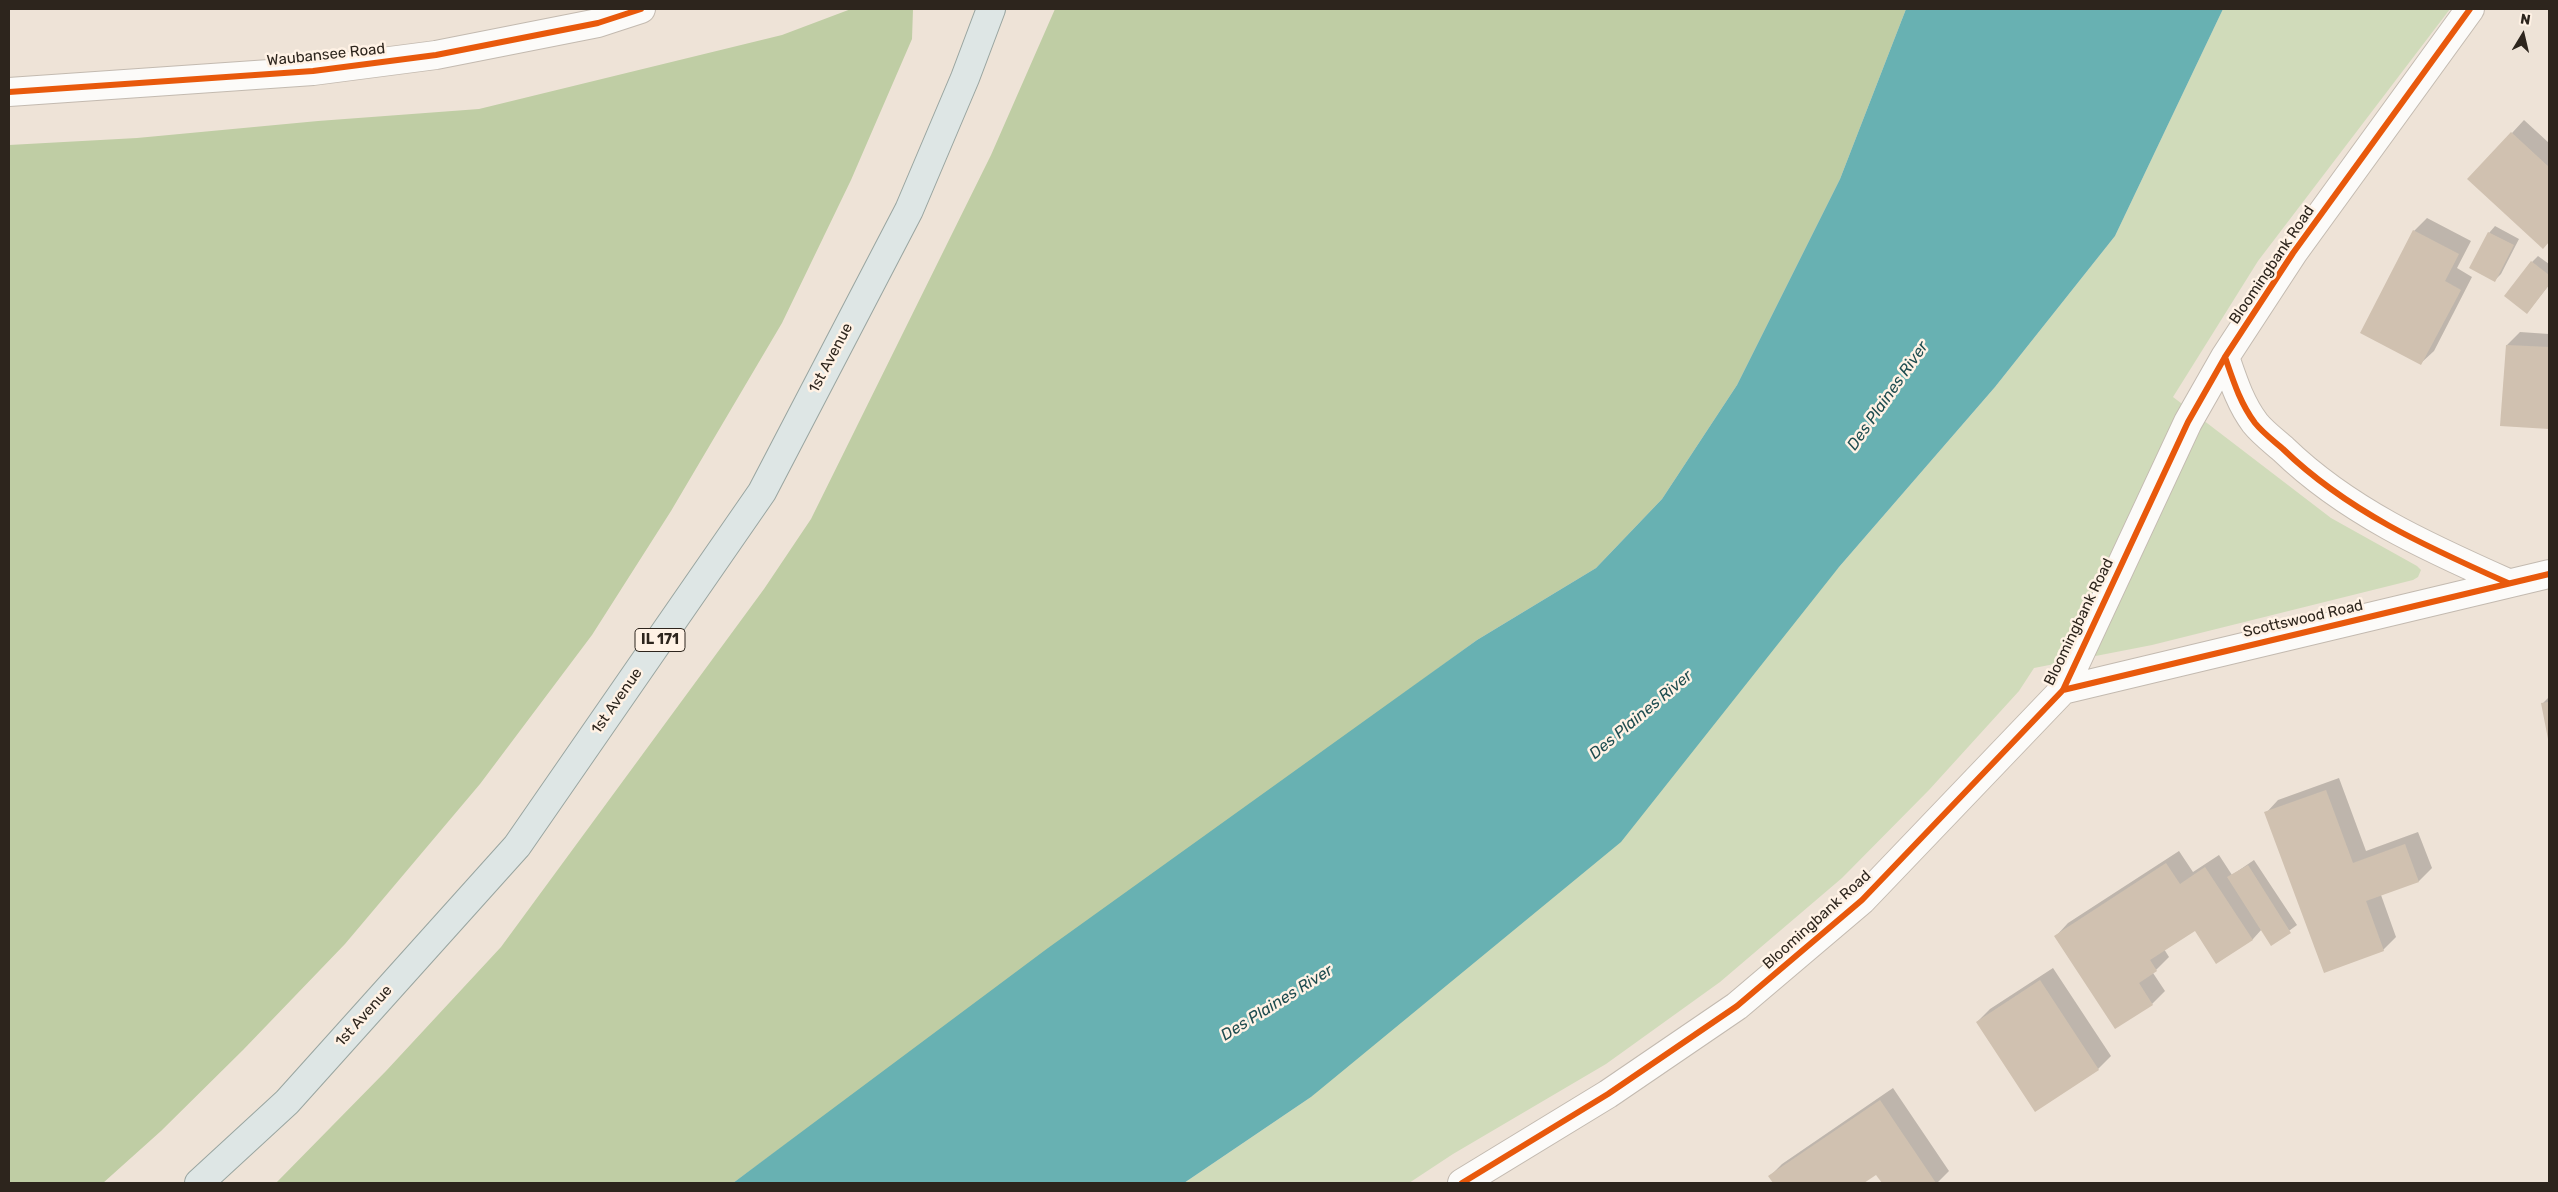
<!DOCTYPE html>
<style>
body{margin:0}
#map{position:relative;width:2558px;height:1192px;overflow:hidden;background:#eee3d7;font-family:Rubik,sans-serif}
canvas{display:block}
.frame{position:absolute;inset:0;border:10px solid #2d251d;pointer-events:none}
.north{position:absolute;left:2498px;top:10px;width:50px;height:50px;-webkit-text-stroke:4px #fff2e5;paint-order:stroke;rotate:9deg;font-size:14px;font-weight:700;line-height:20px;text-align:center;color:#2d251d}
.north::after{content:'';display:block;margin:auto;width:18px;height:22px;background:#2d251d;clip-path:polygon(50% 0,100% 100%,50% 72%,0 100%)}
</style>
<div id="map">
<canvas width="2558" height="1192"></canvas>
<div class="frame"></div>
<div class="north">N</div>
</div>
<script>
const context = document.querySelector('canvas').getContext('2d');
context.lineJoin = 'round';
function fill(path, color) {
  context.fillStyle = color;
  context.fill(path, 'evenodd');
}
function trace(path, color, width, dash) {
  context.strokeStyle = color;
  context.lineWidth = width;
  context.lineCap = dash ? 'butt' : 'round';
  context.setLineDash(dash || []);
  context.stroke(path);
}
function write(font, color, halo, rows, align = 'center') {
  context.font = font + ' Rubik,sans-serif';
  context.lineWidth = 5;
  context.setLineDash([]);
  context.textBaseline = 'middle';
  context.strokeStyle = halo;
  context.fillStyle = color;
  for (const [text, x, y, turn = 0] of rows) {
    context.save();
    context.translate(x, y);
    context.rotate((+turn || 0) * Math.PI / 180);
    context.textAlign = isNaN(turn) ? turn : align;
    if (halo) context.strokeText(text, 0, 0);
    context.fillText(text, 0, 0);
    context.restore();
  }
}
fill(new Path2D(`
 M2223 9H2450L2258 261 2173 397 2331 518 2417 566 2421 570 2418 577 2413 580 2152 645 2034 668 2019 691 1929 790 1842 878 1720 982 1606 1064 1453 1154 1409 1183H1184L1311 1097 1839 567 1995 387 2115 236Z`), '#d0dbba');
fill(new Path2D(`
 M851 9H913L912 39 851 180 782 323 671 511 592 635 480 784 345 944 243 1050 161 1131 103 1183H9V145L137 138 318 121 479 109 782 35Z
 M1055 9H1906L1840 179 1737 385 1662 499 1596 568 1477 640 733 1183H276L386 1071 501 947 764 589 811 519 991 155Z`), '#bfcda4');
fill(new Path2D(`
 M1906 9H2223L2115 236 1995 387 1839 567 1621 842 1311 1097 1184 1183H733L1048 948 1477 640 1596 568 1662 499 1737 385 1840 179Z`), '#68b1b2');
fill(new Path2D(`
 M2524 120 2549 143V241L2543 247 2512 133Z
 M2427 218 2471 241 2457 268 2472 277 2434 351 2421 363 2414 231Z
 M2495 226 2519 239 2501 274 2495 280 2489 233Z
 M2538 256 2549 264V285L2527 313 2532 262Z
 M2520 332 2549 334V428L2501 425 2507 345Z
 M2549 697V737L2542 704Z
 M2339 778 2366 851 2418 832 2432 868 2419 881 2381 895 2396 937 2383 950 2266 813 2278 800Z
 M2179 851 2193 872 2219 855 2232 875 2254 860 2297 925 2271 944 2262 929 2253 939 2217 962 2195 929 2164 949 2169 957 2153 973 2165 991 2152 1004 2056 936 2068 923Z
 M2053 968 2111 1056 2098 1069 2035 1110 1977 1022 1990 1009Z
 M1893 1088 1949 1171 1937 1183H1883L1876 1173 1862 1183H1774L1770 1176 1782 1164Z`), '#0003');
fill(new Path2D(`
 M2511 132 2549 167V242L2543 249 2467 179Z
 M2413 230 2459 254 2445 281 2461 290 2421 365 2360 333Z
 M2488 232 2514 245 2495 282 2469 268Z
 M2531 261 2549 275V285L2527 314 2504 296Z
 M2506 345 2549 347V429L2500 426Z
 M2549 702V739H2548L2541 703Z
 M2326 790 2353 863 2405 844 2419 882 2366 901 2384 951 2324 973 2264 812Z
 M2166 863 2180 884 2205 867 2253 940 2216 964 2195 931 2150 960 2157 971 2139 983 2153 1005 2115 1029 2054 936Z
 M2248 865 2291 933 2271 946 2227 877Z
 M2040 980 2099 1070 2035 1112 1976 1022Z
 M1880 1100 1936 1183H1882L1876 1175 1864 1183H1773L1768 1176Z`), '#d0c1b0');
const street = new Path2D(`
 M9 92 313 71 436 55 598 23 641 9
 M2225 357C2233 380 2240 403 2255 423 2263 433 2274 441 2283 449 2347 511 2427 547 2508 583
 M2063 690 2549 574
 M1462 1183 1608 1094 1737 1006 1862 900 2063 690 2188 422 2225 357 2293 253 2470 9`);
const primary = new Path2D(`
 M199 1183 287 1102 517 846 762 492 909 210 965 78 991 9`);
trace(street, '#c3bab0', 30);
trace(primary, '#99a5a0', 30);
trace(street, '#fcfbf9', 28);
trace(primary, '#dee6e5', 28);
trace(new Path2D(`
 M9 92 313 71 436 55 598 23 641 9
 M2225 357C2233 380 2240 403 2255 423 2263 433 2274 441 2283 449 2347 511 2427 547 2508 583
 M2063 690 2549 574
 M1462 1183 1608 1094 1737 1006 1862 900 2063 690 2188 422 2225 357 2293 253 2470 9`), '#e8590c', 6);
for (const [x, y, w] of [
 [660,640,50]
]) {
  const box = new Path2D();
  box.roundRect(x - w / 2, y - 11.5, w, 23, 4);
  context.fillStyle = '#fff2e5';
  context.fill(box);
  trace(box, '#2d251d', 1);
}
write('bold 14px', '#2d251d', null, [
 ["IL 171",660,640]
]);
write('15px', '#2d251d', '#fff2e5', [
 ["Waubansee Road",326,55,-6],
 ["Bloomingbank Road",2272,265,-56],
 ["1st Avenue",831,358,-62],
 ["Scottswood Road",2303,619,-13],
 ["Bloomingbank Road",2079,622,-64],
 ["1st Avenue",617,701,-55],
 ["Bloomingbank Road",1817,920,-42],
 ["1st Avenue",364,1016,-48]
]);
write('italic 16px', '#1f4d50', '#fff2e5', [
 ["Des Plaines River",1888,396,-55],
 ["Des Plaines River",1641,715,-40],
 ["Des Plaines River",1277,1003,-32]
]);
</script>
